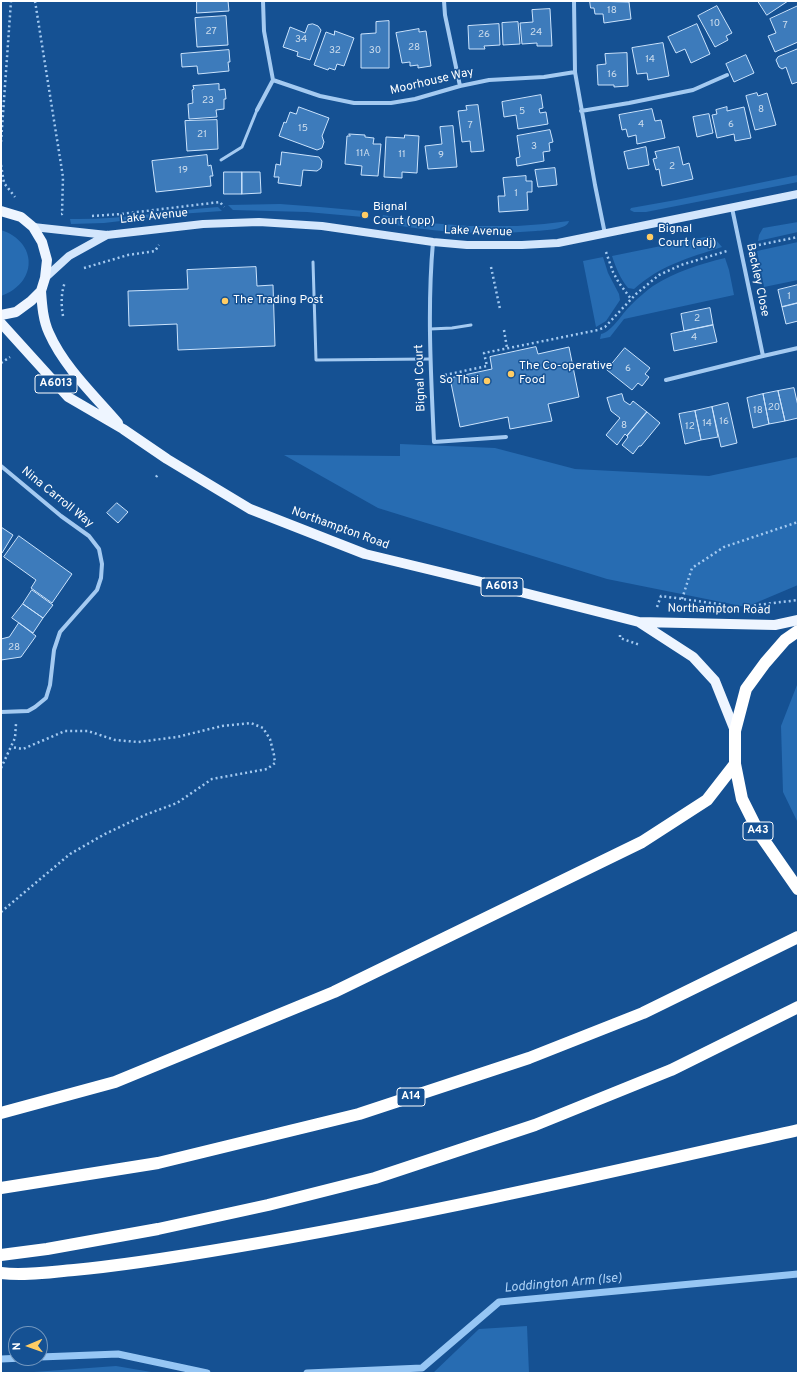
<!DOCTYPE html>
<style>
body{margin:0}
#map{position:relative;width:799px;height:1374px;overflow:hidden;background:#155193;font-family:Overpass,sans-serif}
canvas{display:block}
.frame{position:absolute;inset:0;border:2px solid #fff;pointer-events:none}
.north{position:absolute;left:8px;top:1326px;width:40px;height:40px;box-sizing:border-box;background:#155193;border:1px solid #7397be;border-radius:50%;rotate:268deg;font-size:11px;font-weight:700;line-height:16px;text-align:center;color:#fff}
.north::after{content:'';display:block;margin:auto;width:14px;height:18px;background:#ffcc64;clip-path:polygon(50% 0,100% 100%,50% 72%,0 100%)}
</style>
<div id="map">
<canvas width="799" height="1374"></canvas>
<div class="frame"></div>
<div class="north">N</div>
</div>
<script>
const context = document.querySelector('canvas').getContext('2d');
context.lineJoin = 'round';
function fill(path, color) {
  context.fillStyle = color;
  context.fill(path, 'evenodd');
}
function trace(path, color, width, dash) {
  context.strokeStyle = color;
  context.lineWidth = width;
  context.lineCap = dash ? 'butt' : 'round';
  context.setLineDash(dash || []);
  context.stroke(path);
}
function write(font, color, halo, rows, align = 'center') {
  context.font = font + ' Overpass,sans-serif';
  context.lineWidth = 3;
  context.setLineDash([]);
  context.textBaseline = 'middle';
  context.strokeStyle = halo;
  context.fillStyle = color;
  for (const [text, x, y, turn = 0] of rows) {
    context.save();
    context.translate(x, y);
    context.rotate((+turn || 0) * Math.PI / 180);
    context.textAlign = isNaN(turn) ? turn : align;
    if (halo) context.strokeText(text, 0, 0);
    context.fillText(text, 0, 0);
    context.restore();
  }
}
fill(new Path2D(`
 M798 175V182L646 212H634L630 210 631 208 676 200Z
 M280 204 320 207 364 211 363 217 307 212 233 210 228 205Z
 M218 207 222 211 179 214 104 223 71 224 70 219C120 220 169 211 218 207Z
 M383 215 429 223 469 226H517L544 224 569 221C567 230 545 230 536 231 485 235 432 233 381 222Z
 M798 222V232L758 241 759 235 763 228Z
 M1 230C38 242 38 283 1 296Z
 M710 236 716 240 722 247C688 258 661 265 634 289L628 288C620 278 616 268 612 256Z
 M798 242V280L764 287 757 251Z
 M603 257 608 273 619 294 620 300 606 321 596 327 583 261Z
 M725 258 729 270 734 295 624 319 610 337 600 339 601 334C612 332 623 312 632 304 638 298 646 291 653 286 675 272 700 264 725 258Z
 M400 444 495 448 575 469 709 476 798 457V585L746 607 607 579 378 508 284 455 400 456Z
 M797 685H798V823L783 792 781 726Z
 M527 1326 529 1373H433L479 1329Z
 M116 1366 157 1373H20Z`), '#276cb2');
trace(new Path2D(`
 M40 1357 118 1354 207 1373
 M1 1359 23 1358
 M307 1373 422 1368 499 1302 798 1274`), '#96c6f4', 7);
const building = new Path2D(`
 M197 1H228L229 11 197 13Z
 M590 1 629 2 631 19 604 23 603 14H595L594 8H591Z
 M758 1H788L767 15Z
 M717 6 732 33 726 36 728 40 715 47 698 16Z
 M798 6V42L775 52 768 36 776 33 770 19Z
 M550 9 552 46H537V43L522 44 520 23 533 22 532 10Z
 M226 16 228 45 197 47 195 18Z
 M389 21V68H361V34L376 33V22Z
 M518 22 520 44 503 45 502 23Z
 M313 24 318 26 321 30 310 60 297 56 298 52 283 47 290 27 305 33 308 25Z
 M499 24 500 45 484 46 485 49H469L468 26Z
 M697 24 710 54 691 63 685 49 676 53 668 37Z
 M419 29V32L426 31 431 66 418 68V65L410 66V62L402 63 396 33Z
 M335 31 354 38 344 66 337 64 335 70 329 68 328 70 314 65 326 32 334 35Z
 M663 43 669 76 648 80 647 73 637 74 632 48Z
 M798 49V82L792 84 786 67 782 69 779 67 776 60 778 57Z
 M229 50 230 62H228L229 71 198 74 197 66 182 67 181 54Z
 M627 53 628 86 614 87V85H598L597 65 606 64 605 54Z
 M746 55 754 73 734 82 726 64Z
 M219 84V90L225 89 226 99H224V109L216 110 217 117 189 119 188 104 193 103 192 90 194 89 193 86Z
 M757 93 758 96 767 93 776 125 755 130 746 96Z
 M541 95 543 108 539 109 540 113 546 112 548 124 518 129 516 115 504 117 502 102Z
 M478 105 484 151 471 152 470 141 462 142 458 111 467 110 466 106Z
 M299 107 329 118 322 136 324 142 322 148 317 150 279 136 284 122 286 123 290 112 296 114Z
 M727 107V111L744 107 751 138 735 141 734 134 717 138 712 115 717 114 716 110Z
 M652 109 655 121 661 120 665 138 637 144 636 135 628 137 626 129 622 130 619 115Z
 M709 114 713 133 697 137 693 117Z
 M217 120 218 149 187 151 185 121Z
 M453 126 457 167 428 169 425 146 442 144 440 127Z
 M550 130 553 142 549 143 550 151 543 152 544 161 517 166 516 158 520 157 517 136Z
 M349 134 365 135V137L374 138 373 144H381L378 176 361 175 362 166 345 164 347 136H350Z
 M405 135 419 136 417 173 402 172V178L384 177 386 137 404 138Z
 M646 147 649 165 628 169 624 152Z
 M679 147 683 165 689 163 693 179 662 186 659 169 656 170 653 159 657 158 655 152Z
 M282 152 319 157 322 161 321 168 317 171 303 170 301 186 278 183 279 177H274L276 164 280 165Z
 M207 155 208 166 211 165 213 176H210L211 186 156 192 152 161Z
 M555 168 557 185 538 187 535 170Z
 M224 172H242V194H224Z
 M242 172H260L261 193 242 194Z
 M526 176V181H532V192H527L528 210 499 212 498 196H505L503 178Z
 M256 267 257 286 273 285 275 346 178 350 177 324 129 326 128 291 188 289 187 270Z
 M798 285V303L782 307 778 290Z
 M798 303V321L786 324 782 307Z
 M710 308 713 325 684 331 681 314Z
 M713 325 717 342 674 351 671 334Z
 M536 347 538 354 569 347 579 397 548 404 552 421 510 429 508 417 460 427 450 378 492 369 490 357Z
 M625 348 650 368 645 374 649 377 642 386 638 383 632 390 607 370Z
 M794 388 798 406V418L785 421 778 391Z
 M778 391 785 421 769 424 763 394Z
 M622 394 624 401 630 405 633 401 647 412 627 436 625 434 617 445 606 435 620 418 611 411 607 398Z
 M763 394 769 424 753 428 747 398Z
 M728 403 737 443 721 447 712 407Z
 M712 407 718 437 701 440 695 411Z
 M695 411 701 440 685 444 679 414Z
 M647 412 660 423 641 446H639L633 454 622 445 628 437 627 436Z
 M117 503 128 512 118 523 107 513Z
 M1 527 13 535 2 553 1 552Z
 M19 536 72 574 52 603 31 588 36 580 4 557Z
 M32 590 53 605 43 618 23 604Z
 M23 604 43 618 33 633 12 618Z
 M19 623 36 636 21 657 1 660V639L9 637Z`);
fill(building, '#3d7bbb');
trace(building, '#cbe3fc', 1);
trace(new Path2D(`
 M35 1 63 177 62 214H61
 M1 142 11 1
 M1 165 4 183 15 197
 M92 216 121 214 220 202 224 207
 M754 246 798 237
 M606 252 613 272 619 283 631 299
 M491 267 500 309
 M84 268 128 255 155 251 159 245
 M63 316C61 304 61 293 65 282
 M504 330 507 348
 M1 363 10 357
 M445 375 487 366 484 353 598 330 605 327 636 294 659 275 681 265 727 251
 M156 477 159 473
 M682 599 692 568 724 547 798 522
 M749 606 798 600
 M657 607 661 596 726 605
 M620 635V638L640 645
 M1 768 15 738 16 724
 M1 912 70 854 105 834 145 815 177 803 212 779 267 769 275 763 274 755 270 739 263 728 251 723 222 726 177 737 138 742 115 740 88 731H65L23 749 11 747`), '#a4caf1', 2.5, [2, 3]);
trace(new Path2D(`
 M221 160 242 147 257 110
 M313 262 316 360 430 359
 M430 329 452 328 471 325`), '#a4caf1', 3);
trace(new Path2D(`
 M444 1 445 15 460 86
 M574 1 575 72
 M273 80 320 96 354 103H391L415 99 460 86 489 80 544 77 575 72 595 185 605 234
 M257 110 273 80 264 31 263 1
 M581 111 629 103 693 90 727 75
 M732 208 763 356
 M433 242C427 309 431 375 434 442L506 437
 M666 380 763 356 798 348
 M1 466 61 516 89 536 99 549 102 564 101 578 97 590 60 632 54 650 50 685 46 698 35 707 28 711 1 712`), '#a4caf1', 4);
trace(new Path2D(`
 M33 227 107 235 203 224 259 222 322 226 433 242 467 245H522L558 243 798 194
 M45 278 69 256 107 235`), '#d3e6fc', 8);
trace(new Path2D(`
 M1 211 21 217 33 227 42 242 47 260 45 278 41 291 31 301 16 312 1 315
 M41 291C42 305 43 320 49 333 64 367 94 395 118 423
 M1 323 68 397 123 429 167 459 250 509 365 554 481 582 639 622 775 625 798 620
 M639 622 693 657 715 681 735 731`), '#eef5ff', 10);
trace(new Path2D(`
 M798 631 785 640 765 663 746 689 735 731V764L742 799 759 833 798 889
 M1 1113 115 1082 334 992 642 842 707 800 735 764
 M1 1188 158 1163 359 1114 529 1058 643 1013 798 937
 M1 1255 47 1249 158 1229 268 1205 375 1178 535 1125 671 1070 798 1007
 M1 1273C25 1276 50 1272 74 1270 128 1265 182 1256 235 1247 424 1215 611 1172 798 1130`), '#fff', 12);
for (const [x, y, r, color] of [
 [365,215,4,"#ffcc64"],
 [650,237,4,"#ffcc64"],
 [225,301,4,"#ffcc64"],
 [511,374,4,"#ffcc64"],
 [487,381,4,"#ffcc64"]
]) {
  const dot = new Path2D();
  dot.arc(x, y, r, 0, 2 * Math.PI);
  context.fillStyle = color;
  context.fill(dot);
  trace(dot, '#155193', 1.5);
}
write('10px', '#cedeee', null, [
 ["18",612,11],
 ["10",715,24],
 ["7",785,26],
 ["27",211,32],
 ["24",536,33],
 ["26",484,35],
 ["34",301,40],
 ["28",414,48],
 ["32",335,51],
 ["30",375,51],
 ["14",650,60],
 ["16",612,75],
 ["23",208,101],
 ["8",761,110],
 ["5",522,112],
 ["4",641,125],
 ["6",731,125],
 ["7",470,126],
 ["15",303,129],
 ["21",202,135],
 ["3",534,147],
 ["11A",363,154],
 ["11",402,155],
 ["9",441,156],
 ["2",672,167],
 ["19",183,171],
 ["1",516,194],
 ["1",789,297],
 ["2",697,319],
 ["4",694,338],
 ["6",628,369],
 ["20",774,408],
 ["18",758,411],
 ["16",724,422],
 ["14",707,424],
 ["8",624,426],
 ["12",690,427],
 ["28",14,648]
]);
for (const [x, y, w] of [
 [56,384,42],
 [502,587,42],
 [758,831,30],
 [411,1097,28]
]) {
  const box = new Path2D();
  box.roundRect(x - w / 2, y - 9, w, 18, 3);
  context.fillStyle = '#155193';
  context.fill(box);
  trace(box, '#fff', 1);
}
write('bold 11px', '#fff', null, [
 ["A6013",56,384],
 ["A6013",502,587],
 ["A43",758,831],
 ["A14",411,1097]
]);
write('12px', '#fff', '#155193', [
 ["Moorhouse Way",432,82,-13],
 ["Lake Avenue",154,217,-6],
 ["Lake Avenue",478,232,2],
 ["Backley Close",757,280,78],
 ["Bignal Court",421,378,-92],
 ["Nina Carroll Way",57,498,39],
 ["Northampton Road",340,529,20],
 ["Northampton Road",719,610,1]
]);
write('12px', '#fff', '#155193', [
 ["Bignal",373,208],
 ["Court (opp)",373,222],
 ["Bignal",658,230],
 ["Court (adj)",658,244],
 ["The Trading Post",233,301],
 ["The Co-operative",519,367],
 ["Food",519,381],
 ["So Thai",479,381,"right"]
], 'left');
write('italic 13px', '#b0d4f8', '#155193', [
 ["Loddington Arm (Ise)",563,1284,-5]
]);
</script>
